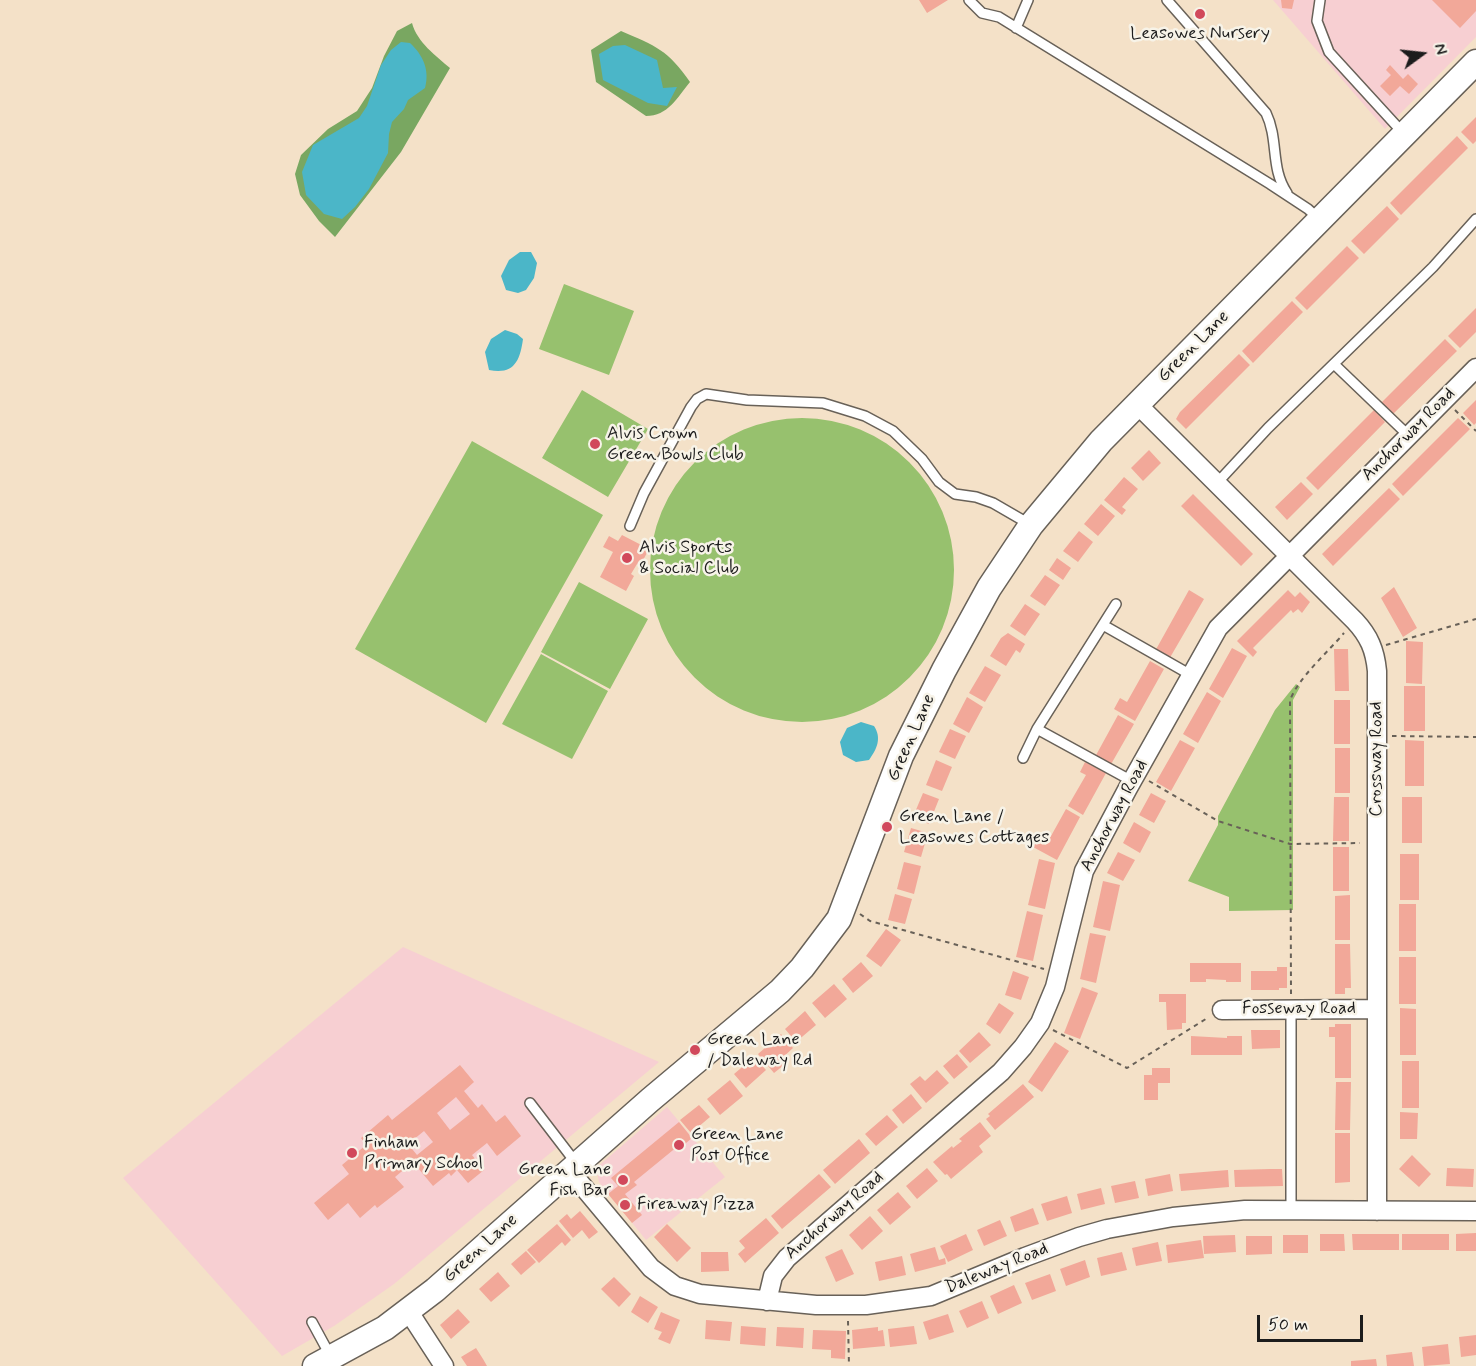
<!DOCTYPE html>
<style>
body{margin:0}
#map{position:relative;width:1476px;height:1366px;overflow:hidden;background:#f4e1c8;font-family:Mynerve,sans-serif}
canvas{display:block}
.north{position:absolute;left:1392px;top:24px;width:60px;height:60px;-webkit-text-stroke:4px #f7f3e8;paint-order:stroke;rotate:75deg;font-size:16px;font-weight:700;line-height:24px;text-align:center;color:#1c1c1c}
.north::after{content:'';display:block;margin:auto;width:21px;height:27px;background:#1c1c1c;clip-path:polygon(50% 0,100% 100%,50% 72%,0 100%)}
.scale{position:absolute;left:1257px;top:1315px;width:106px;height:27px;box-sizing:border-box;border:3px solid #1c1c1c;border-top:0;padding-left:8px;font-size:18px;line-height:21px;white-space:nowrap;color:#1c1c1c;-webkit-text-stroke:4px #f7f3e8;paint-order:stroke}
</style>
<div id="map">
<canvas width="1476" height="1366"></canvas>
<div class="north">N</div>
<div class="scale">50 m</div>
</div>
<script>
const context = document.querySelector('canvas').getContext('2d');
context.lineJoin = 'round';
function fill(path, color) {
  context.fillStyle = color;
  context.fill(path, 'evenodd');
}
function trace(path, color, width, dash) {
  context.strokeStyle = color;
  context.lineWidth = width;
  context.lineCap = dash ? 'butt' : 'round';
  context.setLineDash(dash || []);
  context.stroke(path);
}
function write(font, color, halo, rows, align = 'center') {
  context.font = font + ' Mynerve,sans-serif';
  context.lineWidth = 5;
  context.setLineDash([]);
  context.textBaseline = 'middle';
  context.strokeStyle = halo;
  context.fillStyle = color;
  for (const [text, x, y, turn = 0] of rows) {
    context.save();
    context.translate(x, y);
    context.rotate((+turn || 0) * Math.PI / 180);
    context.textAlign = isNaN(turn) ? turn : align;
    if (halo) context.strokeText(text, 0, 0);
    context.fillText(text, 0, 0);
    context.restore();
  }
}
fill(new Path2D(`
 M1273 0H1476V37L1385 129Z
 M403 947 659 1062 394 1284 334 1326 282 1356 123 1178Z
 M667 1107 725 1177 646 1240 599 1182 596 1168Z`), '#f7cfd2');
fill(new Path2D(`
 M564 284 634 311 609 375 539 349Z
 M582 390 648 429 608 497 542 458Z
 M650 570a152 152 0 1 1 304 0a152 152 0 1 1-304 0Z
 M472 441 603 515 486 723 355 649Z
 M579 582 648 619 610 689 541 652Z
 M541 654 608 691 572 759 502 724Z
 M1296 684 1300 687 1293 700V910L1229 911V897L1188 881 1218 825V816L1275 710Z`), '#97c16e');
fill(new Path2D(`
 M412 23C417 42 436 56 450 68L401 152 335 237 319 221 300 195 295 174 301 155 328 129 357 111 372 88 384 56 397 31Z
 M621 31C656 46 668 50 690 82 677 98 668 116 646 116L596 82 591 50Z`), '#79a761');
fill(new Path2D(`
 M401 42 410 43C423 55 430 70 425 88L408 100 404 109 392 122 389 134 388 153 369 189 355 207 342 219 324 214 306 195 302 172 313 145 359 118 367 106 381 65 391 50Z
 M625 45 657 60 663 88 677 87 667 106 648 103 603 80 599 54 613 46Z
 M520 252H531L537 263 534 278 526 290 518 293 506 290 501 276 509 260Z
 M505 330 517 334 523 339C520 361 514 375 489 370L485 352 491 339Z
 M861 722 874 726C882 738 877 749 869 760L856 762 843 755 840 742 847 728Z`), '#4bb6c8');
fill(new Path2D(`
 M919 0H948L927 13Z
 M1281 0H1294L1292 9 1282 8Z
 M1432 0H1476V11L1460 28Z
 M1390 65 1403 79 1408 74 1418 84 1409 94 1400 86 1390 96 1380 86 1391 75 1386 70Z
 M1476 117V141L1473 144 1461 132Z
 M1457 136 1468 148 1401 215 1390 203Z
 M1387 206 1399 219 1364 254 1351 241Z
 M1347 246 1359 258 1307 310 1295 298Z
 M1292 301 1303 312 1253 363 1242 351Z
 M1476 308V332L1460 348 1448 336Z
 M1445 339 1457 351 1390 417 1378 406Z
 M1239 354 1250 365 1186 429 1176 419 1180 412Z
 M1476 400V423L1474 425 1463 413Z
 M1374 410 1385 422 1318 490 1306 478Z
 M1458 418 1470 429 1403 496 1392 484Z
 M1149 450 1161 463 1143 481 1131 468Z
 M1124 477 1138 489 1122 507 1126 510 1122 515 1104 500Z
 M1301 482 1313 494 1287 520 1275 507Z
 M1389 488 1400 499 1333 566 1322 554Z
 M1193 494 1253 554 1241 566 1181 506Z
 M1101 504 1115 516 1098 536 1084 524Z
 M1079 531 1093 542 1078 562 1063 551Z
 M622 535 649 549 640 566 637 564 631 574 634 576 626 591 600 577 613 552 603 547 609 536 618 541Z
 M1057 558 1071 568 1063 580 1049 570Z
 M1045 575 1060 585 1045 606 1030 596Z
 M1394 587 1417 628 1403 637 1381 598Z
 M1189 590 1204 599 1168 661 1154 653Z
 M1288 590 1295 597 1300 592 1310 602 1302 613 1298 609 1293 613 1291 610 1253 648 1257 652 1253 657 1237 641Z
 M1025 604 1040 614 1025 636 1010 626Z
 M1008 633 1025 644 1020 653 1016 650 1006 666 990 656 1001 638Z
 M1406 641 1423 642 1422 684 1406 683Z
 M1232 648 1247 656 1223 698 1209 689Z
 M1334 649H1348L1349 691H1335Z
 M1150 661 1164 669 1135 721 1114 709 1120 698 1127 702Z
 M985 666 1001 675 985 702 969 693Z
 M1404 686H1425V731H1404Z
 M1207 692 1221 701 1198 743 1183 734Z
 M967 697 983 707 969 733 953 724Z
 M1334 700H1350V744H1334Z
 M1118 715 1134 724 1110 766 1095 757Z
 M950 729 966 736 955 759 939 752Z
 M1180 740 1195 748 1171 791 1156 782Z
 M1405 740 1424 741V786H1405Z
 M1335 748H1350V793H1335Z
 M936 760 952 767 942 791 926 785Z
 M1085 762 1106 773 1083 815 1068 806 1086 775 1080 772Z
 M923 793 939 799 929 824 913 817Z
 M1151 793 1166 801 1154 823 1139 815Z
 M1334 797H1349V841H1333Z
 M1402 797H1422V843H1402Z
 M1066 809 1080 817 1057 860 1033 847 1037 840 1046 845Z
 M1134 822 1151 832 1140 853 1123 843Z
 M911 828 928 833 921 857 904 852Z
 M1333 847H1349V891H1333Z
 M1118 852 1135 860 1123 881 1107 873Z
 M1400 854H1419V900H1400Z
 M1039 859 1055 863 1045 909 1028 905Z
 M904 862 921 866 914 894 897 889Z
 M1103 881 1120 885 1110 931 1093 927Z
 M895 894 912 899 905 924 888 920Z
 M1350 895V940H1335V896Z
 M1399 904H1416V951H1399Z
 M1027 911 1043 915 1033 961 1016 957Z
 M886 929 901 940 881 967 866 956Z
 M1090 933 1106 936 1096 983 1080 979Z
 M1335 944H1350L1351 988H1345V994H1335Z
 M1399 957H1416V1004H1399Z
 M861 962 873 976 853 993 842 979Z
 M1190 963H1241V982H1226V980L1206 979V982H1190Z
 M1277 967H1287V988H1279V990H1251V971H1277Z
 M1013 971 1029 977 1021 1000 1005 995Z
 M834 984 847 999 825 1018 812 1003Z
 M1082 987 1098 993 1080 1039 1064 1033Z
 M1159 994H1186V1023H1182V1029L1167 1030 1166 1002H1159Z
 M999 1003 1014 1013 1000 1034 986 1024Z
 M1400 1008 1416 1009V1055H1400Z
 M805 1011 816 1025 796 1042 785 1029Z
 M1335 1024H1351V1078H1335V1037H1329V1027H1335Z
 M1251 1030H1280V1048L1252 1049Z
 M979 1032 991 1045 970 1063 959 1051Z
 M781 1034 793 1048 780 1060 784 1065 774 1073 758 1054Z
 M1191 1036 1227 1038V1036H1242V1055H1191Z
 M1055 1042 1069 1051 1042 1092 1028 1082Z
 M957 1054 968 1067 954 1079 943 1066Z
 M754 1057 766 1070 746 1088 734 1074Z
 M1402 1061H1419V1108H1402Z
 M460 1065 474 1082 464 1091 478 1108 482 1104 496 1122 505 1115 521 1136 497 1156 487 1143 472 1155 484 1170 468 1183 457 1170 451 1176 449 1173 433 1186 413 1162 395 1177 404 1187 377 1208 375 1205 360 1218 348 1203 328 1220 314 1203 349 1174 342 1165 366 1145 361 1138 388 1115 392 1120ZM456 1097 470 1114 450 1130 437 1113ZM424 1131 433 1142 417 1155 408 1144Z
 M1152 1068H1170V1083H1158V1100H1144V1075H1152Z
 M937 1070 949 1083 926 1103 910 1084 920 1076 925 1081Z
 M730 1080 743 1096 720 1115 707 1099Z
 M1336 1082H1351L1350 1130H1335Z
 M1023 1084 1034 1097 995 1130 986 1119 990 1116 988 1114Z
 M911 1094 922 1108 903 1124 892 1110Z
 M699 1105 710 1117 691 1133 680 1120Z
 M1400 1112 1418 1113 1417 1139H1400Z
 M887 1115 898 1127 876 1146 865 1134Z
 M679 1122 692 1138 680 1148 678 1146 634 1182 637 1185 625 1194 642 1215 632 1223 608 1194 618 1186 611 1178Z
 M980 1122 991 1136 979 1146 983 1152 951 1179 947 1174 945 1175 933 1162 952 1146 953 1148 962 1141 959 1139Z
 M1335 1133H1350V1182L1335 1183Z
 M859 1139 870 1153 835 1184 823 1170Z
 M1412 1155 1431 1174 1419 1187 1399 1169Z
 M927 1168 938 1181 917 1199 906 1186Z
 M1447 1168 1474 1169 1473 1187 1446 1186Z
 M1270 1169H1282L1283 1186 1235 1187 1234 1170Z
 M1228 1170 1229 1187 1181 1191 1179 1174Z
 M819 1174 831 1187 782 1229 771 1216Z
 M1170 1174 1173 1191 1148 1196 1145 1179Z
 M1135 1181 1139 1198 1115 1203 1111 1186Z
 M1101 1188 1105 1204 1081 1210 1077 1194Z
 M898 1192 911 1207 890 1225 877 1210Z
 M1067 1196 1072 1213 1047 1221 1041 1204Z
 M1033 1208 1039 1224 1015 1232 1010 1217Z
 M580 1211 598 1232 589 1239 582 1230 573 1238 559 1221 567 1214 571 1219Z
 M870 1216 883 1231 862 1250 849 1235Z
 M766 1218 779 1233 745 1263 738 1254 745 1248 739 1241Z
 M1000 1220 1007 1236 984 1246 977 1230Z
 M557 1224 571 1240 565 1246 562 1242 539 1263 527 1250Z
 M667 1224 691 1248 677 1262 654 1237Z
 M1476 1233V1251H1456V1234Z
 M966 1234 973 1250 948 1262 940 1246Z
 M1320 1234H1344L1345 1251H1320Z
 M1352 1234H1399V1250H1353Z
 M1402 1234H1449V1250H1402Z
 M1235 1235 1236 1252 1204 1254 1203 1236Z
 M1283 1235H1308V1253H1283Z
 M1246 1236H1272V1254L1246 1255Z
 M1201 1240 1204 1258 1168 1263 1166 1245Z
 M1158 1242 1162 1261 1136 1266 1132 1248Z
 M935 1247 939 1260 945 1258 946 1264 915 1272 910 1254Z
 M842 1249 854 1274 836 1282 825 1257Z
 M526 1251 536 1262 521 1275 511 1264Z
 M701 1252H728L729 1271 701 1272Z
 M1122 1252 1127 1270 1101 1276 1097 1258Z
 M902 1256 906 1275 879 1281 875 1262Z
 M1085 1260 1090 1277 1066 1286 1060 1269Z
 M498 1272 510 1286 491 1302 479 1289Z
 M1050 1274 1056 1291 1032 1300 1025 1283Z
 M614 1277 631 1294 619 1307 601 1289Z
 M1014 1285 1022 1303 998 1314 990 1296Z
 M640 1296 658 1307 648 1323 631 1312Z
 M982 1301 989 1318 967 1328 959 1311Z
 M458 1309 470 1322 451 1339 440 1325Z
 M661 1312 680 1320 670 1344 658 1339 662 1332 654 1329Z
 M948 1314 954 1332 929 1340 923 1322Z
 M706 1320 732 1322 730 1341 705 1339Z
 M741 1326 766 1328 765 1346 740 1344Z
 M914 1326 917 1344 890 1347 888 1329Z
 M777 1327 804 1328 803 1348 776 1346Z
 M878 1327V1331L883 1330 885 1346 853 1349 852 1330Z
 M813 1330 846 1331 845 1359 831 1358V1350L812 1349Z
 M1476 1335V1355L1461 1357 1459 1337Z
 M1448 1344 1450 1364 1424 1366 1422 1347Z
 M476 1348 483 1359 487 1366H467L461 1357Z
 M1412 1352 1414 1366H1387L1386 1355Z
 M1376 1359 1377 1366H1351V1361Z`), '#f2a899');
const lane = new Path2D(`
 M969 0 982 13 999 17 1270 184 1308 209 1319 219
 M1167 0 1266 113C1279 140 1270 168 1287 193
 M1320 0 1317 21 1329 52 1404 134
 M1016 28 1028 0
 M1335 365 1409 436
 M1217 483 1268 428 1433 267 1476 219
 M630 526 644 493 691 407 697 399 706 394 747 400 823 403 865 416 893 431 922 459 939 482 955 494 976 497 993 503 1031 525
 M1103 625 1191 675
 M1037 729 1132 781
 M1023 758 1037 729 1116 604
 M530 1103 576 1163
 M1291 1210V1009
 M312 1322 331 1357`);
const street = new Path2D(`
 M1137 404 1355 621C1369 636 1375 650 1377 671V1211
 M1222 1010 1377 1009
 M570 1171 651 1268 675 1286 700 1294 816 1305H866L931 1296 1025 1257 1079 1237 1107 1229 1173 1217 1245 1210 1476 1211
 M767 1301 773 1276 787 1258 1001 1072 1023 1047 1040 1023 1055 987 1084 871 1128 788 1218 628 1476 368
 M409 1312 444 1366`);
const secondary = new Path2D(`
 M315 1366 385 1328 435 1290 650 1100 780 991 802 968 839 919 901 756 944 670 989 588 1031 525 1101 441 1476 62`);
trace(lane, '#686158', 12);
trace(street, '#686158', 21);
trace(secondary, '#686158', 27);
trace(new Path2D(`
 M1455 410 1476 431
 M1386 645 1476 619
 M1392 736 1476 737
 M1149 781 1218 821 1290 844 1360 843
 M860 914 870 921 903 930 1044 969
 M1291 994 1290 701C1296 680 1329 651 1344 633
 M1053 1030 1127 1068 1209 1017
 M848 1321 849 1366`), '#686158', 2, [4.5, 4.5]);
trace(lane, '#fff', 9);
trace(street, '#fff', 18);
trace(secondary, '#fff', 24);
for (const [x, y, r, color] of [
 [1200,14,6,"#d1495b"],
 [595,444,6,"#d1495b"],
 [627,558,6,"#d1495b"],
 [887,827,6,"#d1495b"],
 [695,1050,6,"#d1495b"],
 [679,1145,6,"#d1495b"],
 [352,1153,6,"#d1495b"],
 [623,1180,6,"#d1495b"],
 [625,1205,6,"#d1495b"]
]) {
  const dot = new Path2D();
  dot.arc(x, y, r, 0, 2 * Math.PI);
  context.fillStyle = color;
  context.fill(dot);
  trace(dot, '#f7f3e8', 2);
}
write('18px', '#1c1c1c', '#f7f3e8', [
 ["Leasowes Nursery",1200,34,"center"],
 ["Alvis Crown",607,434],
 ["Green Bowls Club",607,455],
 ["Alvis Sports",639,548],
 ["& Social Club",639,569],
 ["Green Lane /",899,817],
 ["Leasowes Cottages",899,838],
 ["Green Lane",707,1040],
 ["/ Daleway Rd",707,1061],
 ["Green Lane",691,1135],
 ["Post Office",691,1156],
 ["Finham",364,1143],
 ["Primary School",364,1164],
 ["Green Lane",611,1170,"right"],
 ["Fish Bar",611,1191,"right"],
 ["Fireaway Pizza",637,1205]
], 'left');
write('18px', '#1c1c1c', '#f7f3e8', [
 ["Green Lane",1194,347,-45],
 ["Anchorway Road",1409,435,-45],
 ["Green Lane",912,738,-66],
 ["Crossway Road",1377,759,-90],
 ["Anchorway Road",1115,816,-62],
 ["Fosseway Road",1299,1009],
 ["Anchorway Road",835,1216,-41],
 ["Green Lane",481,1249,-42],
 ["Daleway Road",997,1269,-22]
]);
</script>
